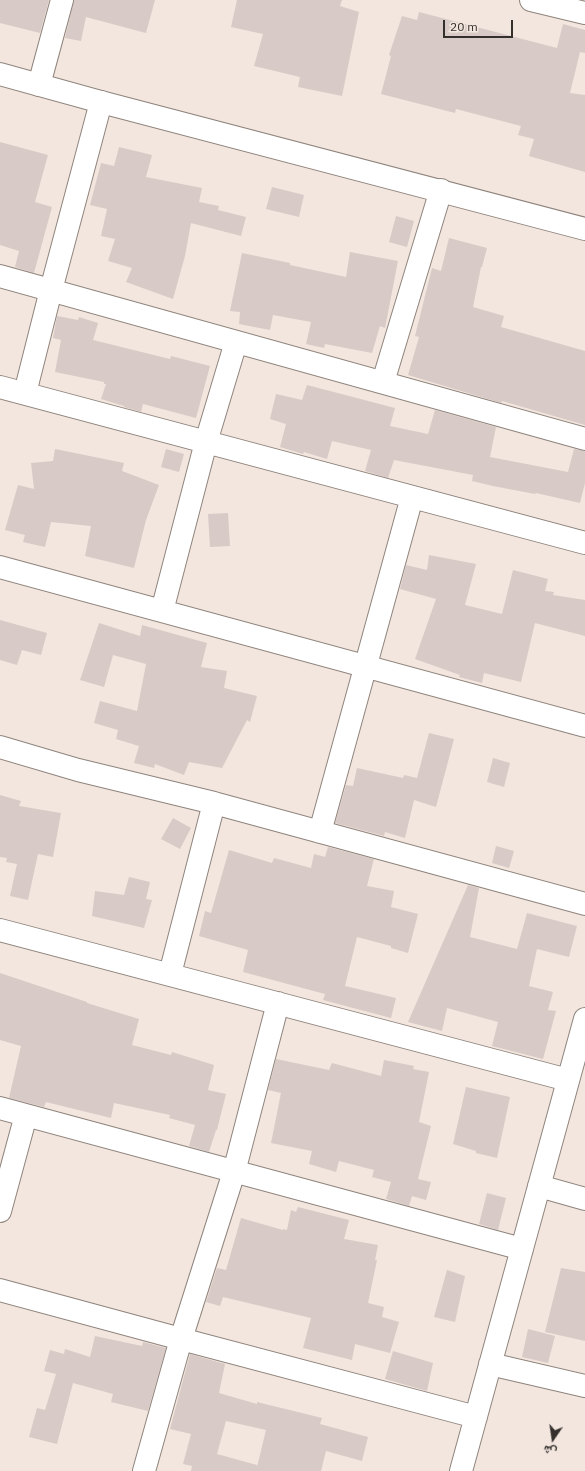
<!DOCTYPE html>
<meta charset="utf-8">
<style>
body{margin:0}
#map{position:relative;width:585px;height:1471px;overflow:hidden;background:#f2e6de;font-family:"IBM Plex Sans",Vazirmatn,sans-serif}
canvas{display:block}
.north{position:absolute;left:533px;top:1419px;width:40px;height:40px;-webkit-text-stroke:3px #f2e6de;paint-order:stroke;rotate:193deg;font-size:11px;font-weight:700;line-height:16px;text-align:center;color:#342f2d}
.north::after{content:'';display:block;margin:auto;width:14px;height:18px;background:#342f2d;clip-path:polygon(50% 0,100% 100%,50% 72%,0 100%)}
.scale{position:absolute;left:443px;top:20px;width:70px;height:18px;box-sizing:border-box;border:2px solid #342f2d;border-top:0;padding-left:5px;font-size:12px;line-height:14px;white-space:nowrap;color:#342f2d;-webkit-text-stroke:3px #f2e6de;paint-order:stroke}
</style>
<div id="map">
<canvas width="585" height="1471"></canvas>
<div class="north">ش</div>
<div class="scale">20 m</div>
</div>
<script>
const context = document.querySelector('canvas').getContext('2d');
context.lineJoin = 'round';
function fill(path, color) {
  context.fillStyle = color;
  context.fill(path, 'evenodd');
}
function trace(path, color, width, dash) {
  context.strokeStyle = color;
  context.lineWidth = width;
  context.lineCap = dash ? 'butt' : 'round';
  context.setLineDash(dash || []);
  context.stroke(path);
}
fill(new Path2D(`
 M0 0H49L40 33 0 23Z
 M74 0H155L146 33 86 17 81 41 65 38Z
 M237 0H342L340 6 359 12 342 96 298 87 300 77 254 66 263 34 231 27Z
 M419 12 557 48 563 24 585 30V53L580 52 570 93 585 95V172L529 156 534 139 518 135 521 126 456 109 455 113 381 94 391 56 389 55 402 16 417 20Z
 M0 142 48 155 35 202 52 207 34 273 15 267 19 251 0 245Z
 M119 147 152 155 146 177 202 188 199 202 219 206 218 210 246 217 241 236 191 223 185 256 173 299 126 282 132 268 108 261 115 239 101 236 107 209 90 205 101 163 114 166Z
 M272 187 304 195 299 217 266 209Z
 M396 216 414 221 407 247 389 242Z
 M449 238 487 248 482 267H481L473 307 504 316 501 327 585 351V425L502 401 501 403 408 375 419 337 415 336 432 268 441 271Z
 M350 252 398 261 385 328 380 326 372 353 325 344 324 348 306 344 311 322 273 315 270 330 239 324 240 312 230 311 242 253 290 263V265L346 277Z
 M57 316 78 320 79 317 98 323 93 340 170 359 171 356 210 366 196 418 143 404 141 412 124 407V406L101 399 106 384H104V382L55 372 61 340 53 338Z
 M307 385 395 408 390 426 428 434 435 410 496 427 490 457 568 472 574 449 585 451V483L580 503 536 493 535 494 493 486 472 481 473 475 394 460 388 478 365 471 371 450 332 441 327 459 304 452 303 454 280 447 286 424 270 419 276 394 302 400Z
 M55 449 124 463 122 471 159 485 146 520 134 568 85 556 91 526 51 522 45 547 23 542 25 535 5 530 18 485 34 489 31 463 53 461Z
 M166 449 184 454 179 472 161 467Z
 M228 513 230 546 210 547 208 514Z
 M429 555 476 564 465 605 502 614 513 570 548 579 545 591 554 592 553 595 585 600V636L535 623 521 682 484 673 482 683 459 677 460 675 415 659 436 599 400 589 406 565 427 570Z
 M0 620 47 633 41 655 22 650 17 665 0 660Z
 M99 623 140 636 142 625 207 643 201 667 227 671 224 688 257 696 250 722 247 720 222 768 189 762 184 775 155 764 154 768 134 763 139 746 116 739 118 730 94 723 100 701 137 711 146 664 113 655 104 687 80 680Z
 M429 733 454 739 436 807 414 800 405 838 385 832 384 836 335 823 346 785 353 786 357 768 403 778 404 775 417 778Z
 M493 758 510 763 504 787 487 782Z
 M0 795 21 801 19 806 61 813 53 857 38 854 28 900 10 896 17 864 6 862 7 858 0 857Z
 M173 818 191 828 180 849 161 839Z
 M496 846 514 851 509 868 492 863Z
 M328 847 374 859 367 886 394 891 391 907 418 914 408 953 391 948V946L357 937 345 986 396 998 391 1018 323 1000 325 994 243 972 248 950 199 936 205 911 211 913 229 850 272 863 274 858 311 868 314 854 325 857Z
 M129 877 150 882 146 899 152 900 144 928 92 916 95 891 124 895Z
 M468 885 479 888 470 937 517 949 527 913 577 926 569 957 537 949 529 986 553 992 548 1010 556 1011 543 1059 492 1046 498 1022 447 1008 442 1031 408 1022Z
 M0 973 87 1002V1003L139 1019 132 1045 171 1055 172 1052 214 1065 208 1090 226 1094 217 1130H216L209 1152 189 1146 195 1125 169 1118 170 1115 114 1103 111 1118 46 1102 44 1107 9 1098 21 1046 0 1040Z
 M276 1059 329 1070 332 1063 381 1076 384 1060 414 1066 413 1069 429 1072 419 1122 431 1126 418 1179 431 1182 426 1200 412 1196 409 1206 386 1199 391 1182 372 1177 374 1170 339 1161 336 1172 309 1164 312 1151 271 1143 281 1093 268 1090Z
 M466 1087 510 1097 497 1158 476 1153V1151L453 1144Z
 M487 1193 506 1198 498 1230 479 1224Z
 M298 1207 349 1220 344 1239 378 1245 375 1260H377L368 1303 384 1307 382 1317 399 1322 390 1353 355 1344 352 1360 303 1348 311 1318 223 1297 220 1306 206 1302 217 1268 226 1270 241 1218 283 1230V1229L287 1230 291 1210 296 1212Z
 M561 1268 585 1272V1341L545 1332Z
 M447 1270 465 1276 455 1322 434 1317Z
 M528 1329 555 1336 548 1363 522 1357Z
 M95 1336 142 1346 143 1342 166 1348 148 1411 111 1402 113 1394 73 1383 57 1444 29 1437 37 1408 45 1410 56 1374 44 1371 50 1350 64 1354 65 1349 90 1357Z
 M393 1351 433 1363 427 1391 385 1379Z
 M190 1354 225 1364 219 1393 257 1404V1402L322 1418 320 1424 368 1437 362 1461 326 1451 321 1471H191L192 1466 183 1464 191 1434 170 1429ZM226 1421 266 1430 257 1467V1465L217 1454Z`), '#d8cac6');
const minor = new Path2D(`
 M531 0 585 13
 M39 85 62 0
 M0 276 585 439
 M383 382 441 190
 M0 387 585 543
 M25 393 51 290 101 102
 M0 567 585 726
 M162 611 206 442 236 342
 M0 747 78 770 214 803 585 904
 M320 832 412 497
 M0 930 568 1080
 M170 974 214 803
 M0 1108 522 1249
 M539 1186 585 1199
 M0 1211 26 1115
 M0 1290 181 1339 476 1417
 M490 1364 585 1386
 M144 1471 181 1339 234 1172 278 1003
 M461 1471 585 1019`);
const tertiary = new Path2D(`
 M0 74 101 102 585 229`);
trace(minor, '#8f847d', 24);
trace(tertiary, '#8f847d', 24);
trace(minor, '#fff', 22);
trace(tertiary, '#fff', 22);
</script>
